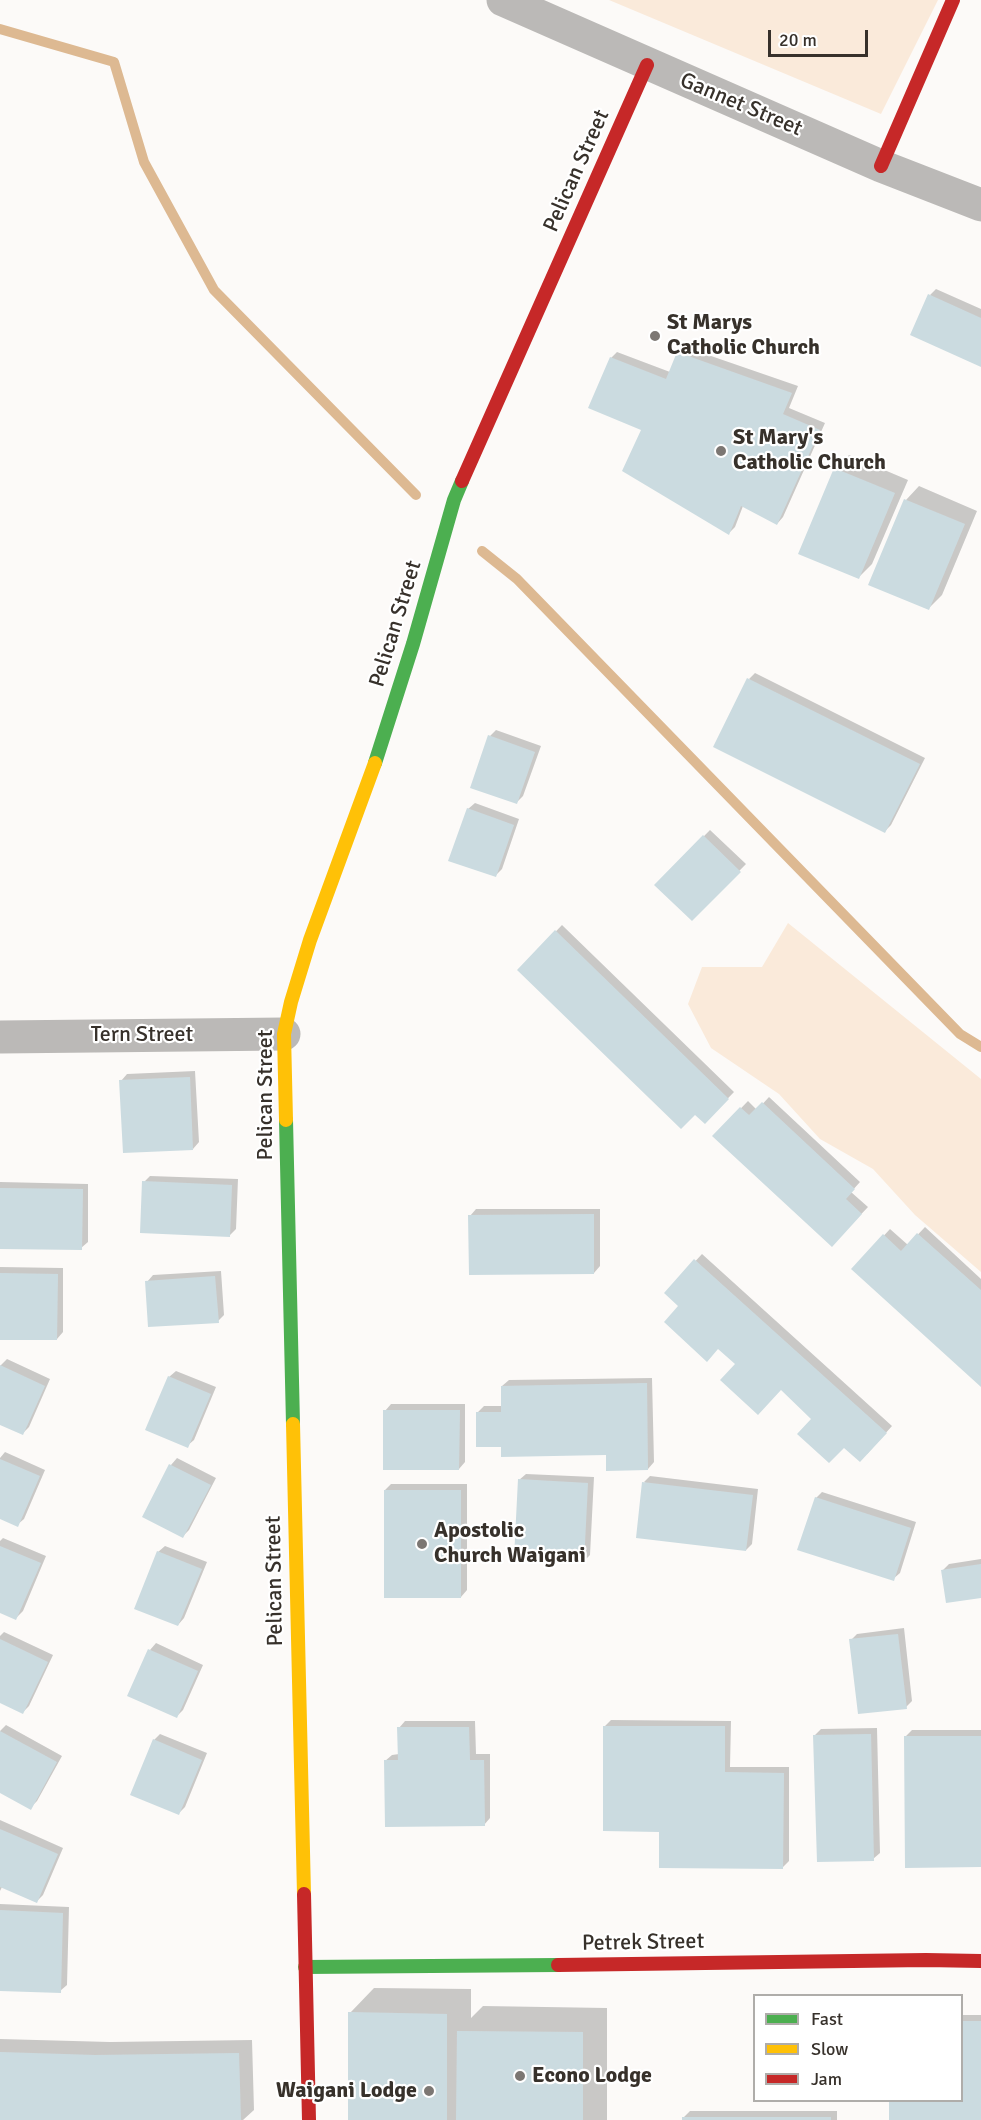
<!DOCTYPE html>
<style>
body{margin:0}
#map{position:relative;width:981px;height:2120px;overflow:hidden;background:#fcfaf8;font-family:Signika,sans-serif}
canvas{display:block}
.legend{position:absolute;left:753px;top:1994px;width:210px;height:108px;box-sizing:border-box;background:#fff;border:2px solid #afadaa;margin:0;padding:8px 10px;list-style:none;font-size:18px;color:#37312b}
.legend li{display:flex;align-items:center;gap:12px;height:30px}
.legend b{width:30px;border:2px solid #afadaa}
.scale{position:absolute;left:768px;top:30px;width:100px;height:27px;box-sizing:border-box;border:3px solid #37312b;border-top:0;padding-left:8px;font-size:18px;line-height:21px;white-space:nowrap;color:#37312b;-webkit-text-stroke:4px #fff;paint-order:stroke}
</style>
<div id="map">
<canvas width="981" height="2120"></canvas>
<ul class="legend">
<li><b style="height:8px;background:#4caf50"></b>Fast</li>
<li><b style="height:8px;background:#ffc107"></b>Slow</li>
<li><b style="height:8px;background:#c62828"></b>Jam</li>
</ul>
<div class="scale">20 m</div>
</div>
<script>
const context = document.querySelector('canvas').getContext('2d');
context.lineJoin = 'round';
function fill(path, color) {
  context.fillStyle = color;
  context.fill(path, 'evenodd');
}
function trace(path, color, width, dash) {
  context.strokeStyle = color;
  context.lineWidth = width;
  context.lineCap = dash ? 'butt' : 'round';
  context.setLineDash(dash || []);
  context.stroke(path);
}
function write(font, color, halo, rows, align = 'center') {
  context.font = font + ' Signika,sans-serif';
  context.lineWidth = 4.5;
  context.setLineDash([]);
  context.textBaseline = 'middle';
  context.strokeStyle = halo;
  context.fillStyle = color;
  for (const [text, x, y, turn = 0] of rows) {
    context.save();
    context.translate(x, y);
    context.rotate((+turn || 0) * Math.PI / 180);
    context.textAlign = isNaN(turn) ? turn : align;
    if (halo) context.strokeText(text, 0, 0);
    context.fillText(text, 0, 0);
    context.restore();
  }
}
fill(new Path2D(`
 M609 0H938L881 114Z
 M788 923 981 1079V1272L915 1215 873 1169 820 1139 779 1094 711 1048 688 1004 702 967H762Z`), '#faeada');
fill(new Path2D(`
 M936 289 981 309V365L930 295Z
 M685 347 798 386 789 408 825 423 783 517 777 524 743 506 735 527 729 533 643 430 611 358 617 352 670 372 678 353Z
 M849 455 908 480 872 564 858 578 800 553 836 469Z
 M919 486 977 511 942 595 928 609 870 584 906 500Z
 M755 673 925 758 891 825 885 831 749 679Z
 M496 730 541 746 523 796 517 802 490 736Z
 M475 803 519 819 502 869 495 876 468 809Z
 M710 830 746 864 692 919 656 885Z
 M562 925 734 1092 705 1122 519 970Z
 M195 1071 199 1142 193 1149 121 1081 127 1074Z
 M769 1097 860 1182 851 1192 868 1207 832 1245 714 1136 748 1101 757 1110Z
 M150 1176 238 1179 236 1229 230 1235 144 1182Z
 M0 1182 88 1184V1242L81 1248 0 1247Z
 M476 1209H600V1266L594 1273 470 1216Z
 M925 1227 981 1279V1385L853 1269 890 1229 908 1245Z
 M702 1254 892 1426 867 1454 844 1446 781 1388 737 1364 666 1293Z
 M0 1267 63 1268V1332L57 1339 0 1338Z
 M221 1271 224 1315 218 1321 147 1282 153 1275Z
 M7 1359 50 1379 29 1427 23 1433 0 1423V1366Z
 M176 1371 216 1387 194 1440 187 1446 169 1377Z
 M652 1378 654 1462 648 1469 607 1454 502 1446 477 1413 484 1406H502V1386L509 1380Z
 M391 1404H465V1462L459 1469 385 1411Z
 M5 1452 45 1470 24 1519 17 1525 0 1518V1458Z
 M177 1458 216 1478 189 1530 183 1536 144 1516 171 1465Z
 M526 1474 594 1477 590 1555 584 1561 519 1480Z
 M650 1476 758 1489 752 1544 746 1550 644 1482Z
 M391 1484H467V1590L461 1597 385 1490Z
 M822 1492 916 1522 900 1573 893 1579 816 1498Z
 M3 1538 46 1556 23 1611 16 1618 0 1611V1541Z
 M165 1546 207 1562 184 1618 178 1625 158 1552Z
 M981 1559V1596L943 1570 949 1564Z
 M904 1628 912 1701 906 1707 851 1640 857 1634Z
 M4 1632 53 1655 29 1706 23 1712 0 1701V1636Z
 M156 1643 203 1665 183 1710 177 1716 129 1696 150 1650Z
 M611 1720 731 1721 730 1767H789V1861L782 1868 661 1830 605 1726Z
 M405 1721H475L476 1754H490V1818L484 1825 385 1761 392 1755 399 1754V1728Z
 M6 1725 62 1756 37 1801 30 1808 0 1791V1731Z
 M877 1728 880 1853 873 1859 814 1736 821 1729Z
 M912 1730H981V1866L905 1737Z
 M160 1734 207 1753 185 1807 179 1813 154 1740Z
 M0 1820 63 1848 43 1895 36 1902 2 1887 0 1891Z
 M0 1904 69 1907 67 1985 60 1991 0 1989Z
 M374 1988 471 1989V2018L483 2006 607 2008V2120H349L350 2013Z
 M962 2015H981V2120H891L962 2100Z
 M0 2039 110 2042 252 2040 254 2110 243 2120 0 2119Z
 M690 2111H837V2120H684V2117Z`), '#0003');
trace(new Path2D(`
 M0 29 114 62 144 162 214 290 416 495
 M482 551 517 579 960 1034 981 1047`), '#ddb992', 10);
fill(new Path2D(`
 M928 294 981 318V367L910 335Z
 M677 352 792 393 783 414 820 430 777 525 741 506 729 535 622 471 641 430 588 408 610 357 666 379Z
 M834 468 895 493 859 579 798 554Z
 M904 499 965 524 929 610 868 585Z
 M747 678 920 764 885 833 713 747Z
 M488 735 535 752 517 804 470 788Z
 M467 808 514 825 496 877 448 861Z
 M703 835 741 872 692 921 654 885Z
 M555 930 729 1099 705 1124 695 1115 681 1129 517 970Z
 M190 1077 193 1150 123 1153 119 1080Z
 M762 1102 855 1189 846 1199 862 1214 832 1247 712 1136 740 1107 749 1115Z
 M142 1181 232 1185 230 1237 140 1233Z
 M0 1188 83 1189 82 1250 0 1249Z
 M594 1214V1274L469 1275 468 1215Z
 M917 1233 981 1290V1387L851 1269 883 1234 901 1251Z
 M694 1259 887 1433 860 1462 844 1448 829 1463 797 1434 811 1419 781 1390 758 1415 720 1380 735 1364 718 1349 707 1362 664 1322 678 1306 664 1293Z
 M0 1273 58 1274 57 1340H0Z
 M215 1276 219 1323 148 1327 145 1281Z
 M0 1365 45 1386 23 1435 0 1425Z
 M168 1376 211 1394 188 1448 145 1430Z
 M647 1383 648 1470 606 1471V1455L501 1457V1447H476V1412H501V1386Z
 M383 1410H460L459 1470H383Z
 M0 1459 40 1476 18 1527 0 1519Z
 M169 1464 211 1485 183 1538 142 1517Z
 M518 1479 588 1483 584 1563 514 1558Z
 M642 1482 753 1495 746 1551 636 1538Z
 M384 1490H461V1598H384Z
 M815 1497 911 1528 894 1581 797 1550Z
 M0 1546 41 1563 16 1620 0 1613Z
 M157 1551 202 1569 178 1626 134 1609Z
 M981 1564V1598L946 1603 941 1570Z
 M898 1634 907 1709 858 1714 849 1639Z
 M0 1639 48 1662 23 1714 0 1703Z
 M148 1649 198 1671 177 1718 127 1696Z
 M603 1726H725V1772L784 1773 783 1869 659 1868V1832L603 1831Z
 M397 1727H469L470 1760H484L485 1826 385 1827 384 1760H398Z
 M0 1731 57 1762 31 1810 0 1793Z
 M871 1734 874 1861 817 1862 813 1735Z
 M904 1736H981V1867L905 1868Z
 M153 1739 202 1760 179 1815 130 1795Z
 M0 1829 58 1854 37 1903 0 1887Z
 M0 1910 63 1913 61 1993 0 1991Z
 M348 2012 447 2014V2120H348Z
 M962 2021H981V2120H889V2100H962Z
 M457 2031 583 2032V2120H456Z
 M0 2052 95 2055 239 2053 241 2120H0Z
 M682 2117H831V2120H682Z`), '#cbdbe0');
trace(new Path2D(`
 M503 0 881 166 981 205
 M0 1037 284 1034`), '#bbb9b7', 33);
trace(new Path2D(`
 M375 763 413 644 454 500 462 481
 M286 1120 293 1424
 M305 1967 558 1965`), '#4caf50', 14);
trace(new Path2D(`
 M286 1120 284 1034 291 1002 310 940 375 763
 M293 1424 304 1894`), '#ffc107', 14);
trace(new Path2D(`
 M881 166 953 0
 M462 481 647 65
 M304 1894 309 2120
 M558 1965 926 1960 981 1961`), '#c62828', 14);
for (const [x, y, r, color] of [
 [655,336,6,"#7c7773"],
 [721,451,6,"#7c7773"],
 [422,1544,6,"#7c7773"],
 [520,2076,6,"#7c7773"],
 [429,2091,6,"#7c7773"]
]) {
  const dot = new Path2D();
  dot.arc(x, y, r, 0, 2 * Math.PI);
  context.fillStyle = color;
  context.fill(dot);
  trace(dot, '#fff', 2);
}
write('22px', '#37312b', '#fff', [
 ["Gannet Street",741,105,23],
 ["Pelican Street",577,171,-66],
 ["Pelican Street",396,624,-73],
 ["Tern Street",142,1035],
 ["Pelican Street",266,1095,-90],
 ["Pelican Street",275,1581,-91],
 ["Petrek Street",643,1943,-1]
]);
write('bold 22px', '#37312b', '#fff', [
 ["St Marys",667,323],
 ["Catholic Church",667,348],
 ["St Mary's",733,438],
 ["Catholic Church",733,463],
 ["Apostolic",434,1531],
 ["Church Waigani",434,1556],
 ["Econo Lodge",532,2076],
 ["Waigani Lodge",417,2091,"right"]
], 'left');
</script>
